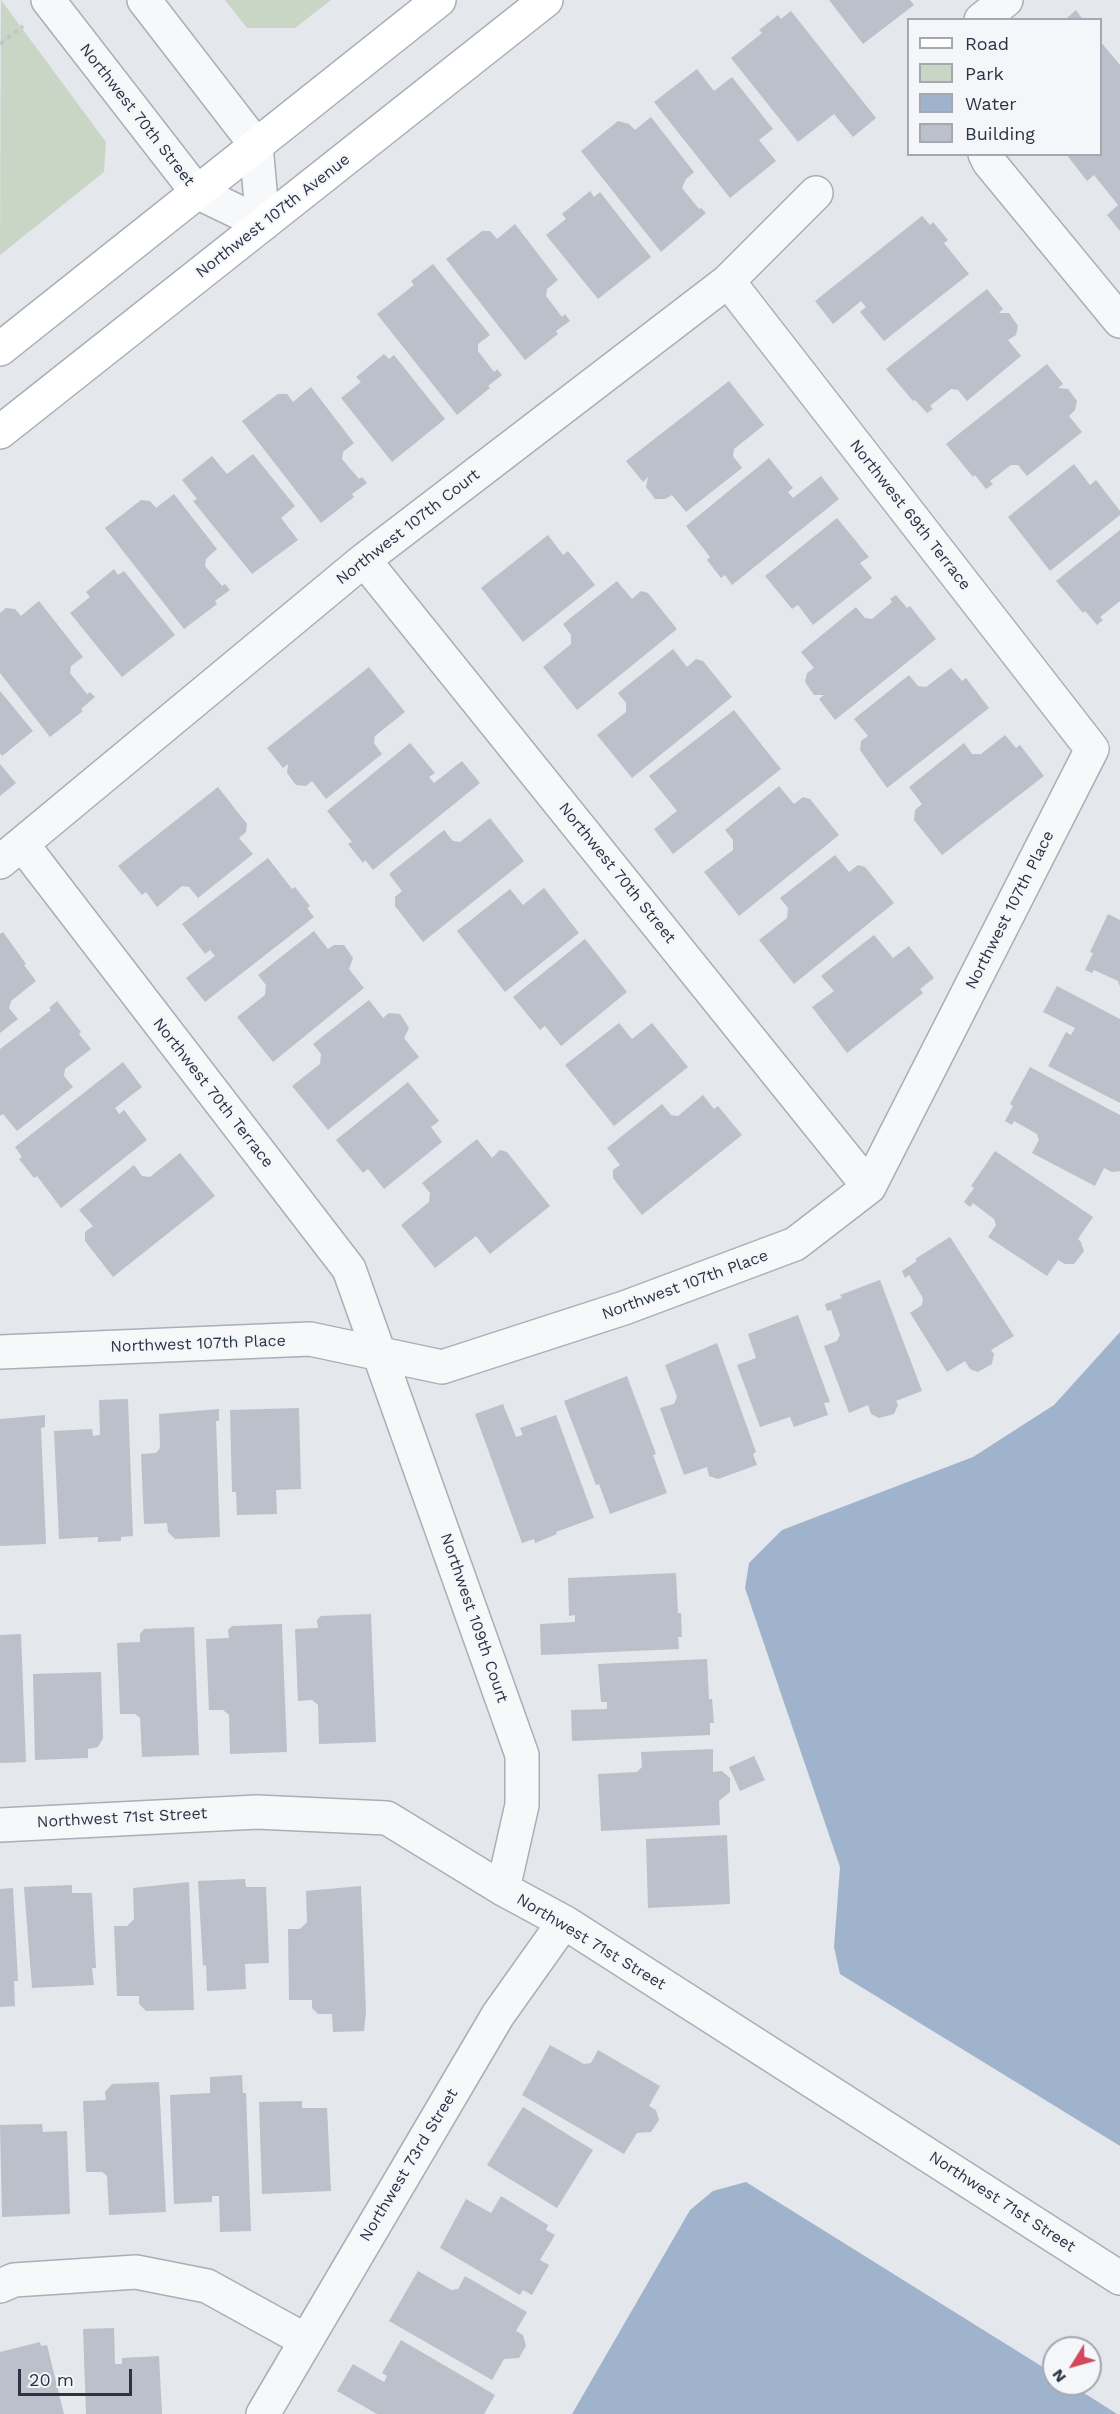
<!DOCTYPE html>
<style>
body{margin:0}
#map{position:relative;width:1120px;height:2414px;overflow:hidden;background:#e4e7ec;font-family:"Work Sans",sans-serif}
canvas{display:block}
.legend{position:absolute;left:907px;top:18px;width:195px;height:138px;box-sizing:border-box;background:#f4f6f9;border:2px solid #a4a8b1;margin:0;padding:8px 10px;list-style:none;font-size:18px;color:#2b3445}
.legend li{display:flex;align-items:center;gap:12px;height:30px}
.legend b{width:30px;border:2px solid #a4a8b1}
.north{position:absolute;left:1042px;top:2336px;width:60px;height:60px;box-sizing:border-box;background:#f4f6f9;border:2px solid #a4a8b1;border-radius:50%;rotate:233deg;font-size:16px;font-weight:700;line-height:24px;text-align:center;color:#2b3445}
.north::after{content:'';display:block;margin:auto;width:21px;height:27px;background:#d1495b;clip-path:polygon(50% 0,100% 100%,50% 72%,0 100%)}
.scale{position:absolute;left:18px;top:2369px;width:114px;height:27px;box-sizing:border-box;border:3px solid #2b3445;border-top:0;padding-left:8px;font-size:18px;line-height:21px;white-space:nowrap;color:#2b3445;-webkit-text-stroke:4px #f4f6f9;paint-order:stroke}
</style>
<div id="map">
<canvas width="1120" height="2414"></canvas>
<ul class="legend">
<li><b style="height:8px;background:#fff"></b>Road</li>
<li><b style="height:16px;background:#c9d6c5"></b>Park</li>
<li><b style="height:16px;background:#9fb4cc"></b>Water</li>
<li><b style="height:16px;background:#bbc0ca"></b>Building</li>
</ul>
<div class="north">N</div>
<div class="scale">20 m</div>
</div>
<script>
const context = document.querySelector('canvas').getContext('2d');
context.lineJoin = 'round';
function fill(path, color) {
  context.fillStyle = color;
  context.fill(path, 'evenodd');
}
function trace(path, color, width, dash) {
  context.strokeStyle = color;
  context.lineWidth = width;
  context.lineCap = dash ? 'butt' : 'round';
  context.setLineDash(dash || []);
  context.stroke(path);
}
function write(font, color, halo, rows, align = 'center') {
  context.font = font + ' "Work Sans",sans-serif';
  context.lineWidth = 4.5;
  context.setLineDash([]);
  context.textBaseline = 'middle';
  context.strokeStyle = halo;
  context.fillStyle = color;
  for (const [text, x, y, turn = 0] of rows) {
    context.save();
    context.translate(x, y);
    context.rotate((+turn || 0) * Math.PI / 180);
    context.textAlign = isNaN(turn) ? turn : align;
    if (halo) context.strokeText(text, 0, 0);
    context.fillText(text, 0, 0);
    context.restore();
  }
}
fill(new Path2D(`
 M1 0 106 142 104 172 0 255Z
 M225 0H331L295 28H247Z`), '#c9d6c5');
fill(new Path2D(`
 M1120 1332V2146L840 1974 834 1947 840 1867 745 1588 749 1563 782 1530 973 1457 1054 1405Z
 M746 2182 1054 2374V2384H1070L1117 2414H572L690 2210 713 2191Z`), '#9fb4cc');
fill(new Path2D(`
 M829 0H910L914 5 863 44Z
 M1076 10 1083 20H1065Z
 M791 11 876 118 853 137 834 114 798 142 731 58 762 33 759 30 778 15 781 19Z
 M1100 41 1120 65V231L1107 215 1118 205 1094 175 1087 181 1066 154H1100Z
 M697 69 714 91 732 77 773 129 759 140 776 161 730 198 654 102Z
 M651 117 694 172 686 179 682 188 699 209 701 208 706 213 661 252 581 151 618 121 629 124 635 130Z
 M590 191 594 197 600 192 651 257 598 299 546 235 566 219 562 214Z
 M922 216 930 225 933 222 948 240 944 243 969 274 884 341 860 312 866 307 861 301 833 324 815 301Z
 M515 224 558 280 547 289 546 296 562 317 565 314 570 321 556 331 558 334 525 360 446 259 482 231H490L497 239Z
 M433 264 490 335 478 344V351L494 372 497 369 502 375 488 386 490 388 457 415 377 314 414 285 411 281Z
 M987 289 1003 309 999 313H1009L1018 326 1016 335 1008 340 1021 356 967 401 958 390 951 389 930 406 933 409 927 413 915 400 913 401 886 369Z
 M384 354 389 359 394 355 445 419 392 462 341 398 361 382 356 377Z
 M1047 364 1063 384 1058 388 1068 389 1077 401 1075 410 1069 416 1082 432 1027 476 1018 465H1011L990 481 993 484 986 489 975 475 973 477 946 444Z
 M729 381 764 425 734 449 733 456 742 468 686 512 672 495 665 499H655L646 487 648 477 643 482 626 461Z
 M311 387 354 443 343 452 342 459 359 479 362 477 367 483 352 494 354 497 321 523 242 421 278 394H287L293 402Z
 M253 454 295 506 281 518 298 540 252 574 193 501 197 499 182 480 212 456 227 474Z
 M769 458 793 488 788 492 793 498 821 476 839 499 732 585 725 575 721 578 707 560 710 557 686 526Z
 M1074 464 1090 485 1096 480 1120 511V515L1050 571 1008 517Z
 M174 494 217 549 206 559 205 566 222 586 225 584 230 590 215 601 217 604 184 629 105 528 141 500 150 501 156 508Z
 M837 518 869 557 860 563 872 578 813 625 798 605 792 609 765 576Z
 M1120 530V601L1100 617 1103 620 1097 625 1085 611 1083 613 1056 581Z
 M548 535 563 555 568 551 595 585 523 642 481 588Z
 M114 569 118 575 124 571 175 635 122 677 70 613 90 597 86 592Z
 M617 581 632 599 641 591 648 593 677 629 577 710 543 667 571 644V635L563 624Z
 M896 595 907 608 910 606 936 639 835 720 819 699 824 695H814L805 682 807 673 814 668 801 652 856 607 865 618 872 619 892 602 890 599Z
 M39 601 83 657 71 666 70 673 87 694 90 692 95 697 81 709 83 711 50 737 0 673V613L6 608 15 609 21 616Z
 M673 649 687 667 696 659 703 661 732 697 632 778 597 735 626 712V703L618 693Z
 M369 667 405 712 375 736 374 743 382 754 326 799 312 781 306 786 296 785 287 773 288 764 283 768 267 748Z
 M951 668 962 681 966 678 989 708 887 788 860 750 861 741 868 736 854 719 909 675 918 686 926 687Z
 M0 691 33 731 2 756 0 753Z
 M734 710 781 769 673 854 654 829 677 811 649 776Z
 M1005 735 1016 748 1020 745 1044 776 942 855 914 820 915 810 922 804 909 787 964 743 972 754H981Z
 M410 743 435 773 429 777 434 783 462 761 480 783 373 870 365 860 363 863 348 844 352 842 327 811Z
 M0 764 16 783 0 796Z
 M779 786 794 804 803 797 810 799 839 835 739 916 704 872 733 850V840L725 830Z
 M218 787 247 824 246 832 239 838 253 854 198 898 189 887 182 886 157 907 146 892 142 895 118 866Z
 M490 818 524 861 423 942 395 906V897L402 891 389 874 444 830 453 841 460 842Z
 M835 855 849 872 858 865 865 867 894 903 794 984 759 940 787 918 788 908 780 898Z
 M268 858 292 889 295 887 310 906 307 908 314 917 205 1002 186 978 215 956 210 950 205 954 182 924Z
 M544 888 579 933 505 992 457 931 510 889 523 905Z
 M1108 914 1120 920V987L1118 981 1094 970 1092 973 1085 970 1093 953 1090 952Z
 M314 931 328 949 334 945H344L353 958 349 969 364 988 273 1062 237 1017 265 995 266 985 258 975Z
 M3 932 26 964 24 965 36 981 11 1001 9 1008 18 1019 0 1033V934Z
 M874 935 893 958 909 946 934 978 920 989 923 993 847 1053 812 1007 834 991 821 976Z
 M585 939 627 992 561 1046 545 1026 540 1030 513 997Z
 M1057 986 1120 1019V1103L1048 1066 1066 1032 1071 1035 1075 1028 1043 1012Z
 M369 1000 383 1018 389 1013 400 1014 409 1028 404 1038 419 1057 328 1130 292 1086 320 1064 321 1054 313 1044Z
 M57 1001 81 1032 79 1034 91 1049 65 1069 64 1076 73 1087 17 1131 3 1114 0 1116V1049L51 1010 49 1008Z
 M619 1023 632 1039 652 1023 688 1067 614 1126 565 1065Z
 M123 1062 142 1087 115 1108 119 1114 124 1110 147 1140 61 1208 37 1176 34 1178 19 1159 22 1157 15 1147Z
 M1030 1067 1120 1115V1171L1112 1172 1104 1168 1095 1186 1032 1153 1039 1140 1037 1134 1014 1121 1012 1125 1005 1121 1013 1106 1010 1104Z
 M408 1082 439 1121 431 1127 442 1142 384 1189 368 1169 363 1173 336 1140Z
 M703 1095 714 1109 718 1106 742 1135 642 1215 613 1178V1170L620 1165 607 1148 662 1104 671 1115 678 1116Z
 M477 1139 492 1158 500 1150 507 1152 550 1206 490 1254 476 1236 435 1268 401 1225 429 1202 430 1193 422 1183Z
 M995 1151 1093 1217 1078 1239 1081 1242 1084 1251 1074 1264H1065L1058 1260 1047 1276 988 1237 996 1225 994 1219 973 1203 970 1207 964 1202 974 1188 971 1186Z
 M180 1153 215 1196 113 1277 85 1241V1232L93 1226 79 1210 134 1165 142 1176 150 1177Z
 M950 1237 1014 1336 991 1350 994 1354 992 1364 978 1372 970 1369 965 1361 947 1372 910 1313 922 1305 923 1298 909 1275 905 1278 902 1271 917 1261 915 1259Z
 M880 1280 922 1391 896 1401 898 1405 894 1414 879 1418 871 1414 868 1405 849 1413 824 1346 837 1341 840 1335 831 1310 827 1311 825 1304 842 1298 840 1295Z
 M798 1315 830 1402 824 1403 828 1415 794 1427 790 1417 760 1427 737 1365 756 1358 748 1334Z
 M717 1343 756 1452 753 1454 757 1465 718 1479 709 1476 707 1467 684 1475 660 1408 674 1404 677 1397 665 1365Z
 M627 1376 656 1454 653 1455 667 1493 610 1514 599 1484 596 1485 564 1401Z
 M128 1399 133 1536 121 1537V1541L98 1542V1537L59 1539 54 1431 92 1429 93 1436 100 1435 99 1400Z
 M503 1404 516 1437 523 1435 520 1428 556 1415 594 1518 556 1532 557 1534 535 1543 534 1539 522 1543 475 1414Z
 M299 1408 301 1489 276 1490 277 1514 237 1515 236 1492H232L230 1410Z
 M219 1409V1421H216L220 1537 175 1539 168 1532 167 1523 144 1524 141 1454 156 1453 160 1448 159 1414Z
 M45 1415V1427L41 1428 46 1544 0 1546V1419Z
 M676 1573 678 1613H681L682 1637H678L679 1649 541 1655 540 1624 575 1622V1615L569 1616 568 1578Z
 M371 1614 376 1742 319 1744 318 1705 312 1700 298 1701 295 1629 318 1628 317 1620 321 1616Z
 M282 1624 287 1752 230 1754 229 1715 223 1710H209L206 1639 229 1638 228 1630 232 1626Z
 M194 1627 199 1755 142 1757 140 1718 135 1714H120L117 1643 140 1642V1634L144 1629Z
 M21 1634 26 1762 0 1763V1635Z
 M707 1659 709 1699H712L714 1723H710V1735L572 1741 571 1710 607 1709V1702H601L598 1664Z
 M101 1672 103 1738 98 1747 88 1749V1758L35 1760 33 1674Z
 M713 1749V1772L722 1771 730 1778V1792L719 1801 720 1825 601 1831 598 1774 637 1772 642 1767 641 1752Z
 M754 1756 765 1780 740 1791 729 1767Z
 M727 1835 730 1904 648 1908 646 1839Z
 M245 1879 246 1887H266L269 1963 245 1964 246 1989 207 1991 206 1965 203 1966 198 1881Z
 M189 1882 194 2010 146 2011 139 2004V1996H117L114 1926H127L134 1919 133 1888Z
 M72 1885V1893H92L96 1968H92L94 1985 32 1988 24 1887Z
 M361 1886 366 2012 364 2031 333 2032 332 2014H318L312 2008V2000H289L288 1929H300L307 1922 306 1891Z
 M13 1888 18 1981H14L15 2006 0 2007V1889Z
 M550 2045 584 2064 591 2063 598 2050 660 2086 649 2106 656 2110 659 2120 651 2132 637 2133 624 2154 522 2095Z
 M242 2075 243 2093H246L251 2231 220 2232 219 2196H212V2202L174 2204 170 2095 210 2093V2077Z
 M159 2082 166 2212 109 2215 107 2176 102 2172H86L83 2101 106 2100 105 2092 112 2084Z
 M302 2101V2108H327L331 2191 262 2194 259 2102Z
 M523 2107 593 2150 557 2208 487 2165Z
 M42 2124 43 2132 67 2131 70 2214 2 2217 0 2125Z
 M501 2196 548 2225 546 2230 555 2235 540 2260 549 2265 532 2295 523 2290 520 2295 440 2248 466 2199 491 2213Z
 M418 2271 451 2290 458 2289 465 2276 527 2312 516 2331 523 2335 526 2346 519 2358 504 2359 492 2380 389 2321Z
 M114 2328 115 2364H122V2358L159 2356 162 2414H86L83 2329Z
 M401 2340 495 2395 484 2414H377L337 2391 353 2364 384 2382 387 2376 382 2373Z
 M40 2342 41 2346 47 2345 64 2414H0V2352Z`), '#bbc0ca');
const street = new Path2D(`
 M48 0 197 192 263 224
 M144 0 256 145 263 224
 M981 20 1006 0
 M985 154 989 162 1120 321
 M364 560 869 1187
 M22 844 349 1269 522 1755V1805L503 1889
 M0 862 364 560 728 281 816 193
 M0 1352 310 1339 442 1367 624 1308 795 1244 869 1187 1092 749 728 281
 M0 1825 257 1812 387 1818 503 1889 564 1922 1120 2278
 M0 2286 14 2280 136 2272 207 2286 305 2340
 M263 2414 498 2015 564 1922`);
const secondary = new Path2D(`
 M0 349 439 0
 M0 432 546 0`);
trace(street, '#a9aeb7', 36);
trace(secondary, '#a9aeb7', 36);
trace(new Path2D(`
 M0 44 23 26`), '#c2c5cb', 4, [4.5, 4.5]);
trace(street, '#f7f8fa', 33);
trace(secondary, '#fff', 33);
write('16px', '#2b3445', '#f4f6f9', [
 ["Northwest 70th Street",137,115,52],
 ["Northwest 107th Avenue",273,216,-38],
 ["Northwest 69th Terrace",910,515,52],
 ["Northwest 107th Court",408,527,-38],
 ["Northwest 70th Street",617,873,51],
 ["Northwest 107th Place",1010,910,-63],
 ["Northwest 70th Terrace",213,1093,52],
 ["Northwest 107th Place",685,1285,-20],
 ["Northwest 107th Place",198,1344,-2],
 ["Northwest 109th Court",474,1618,71],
 ["Northwest 71st Street",122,1818,-3],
 ["Northwest 71st Street",591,1942,31],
 ["Northwest 73rd Street",409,2165,-59],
 ["Northwest 71st Street",1002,2202,33]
]);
</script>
